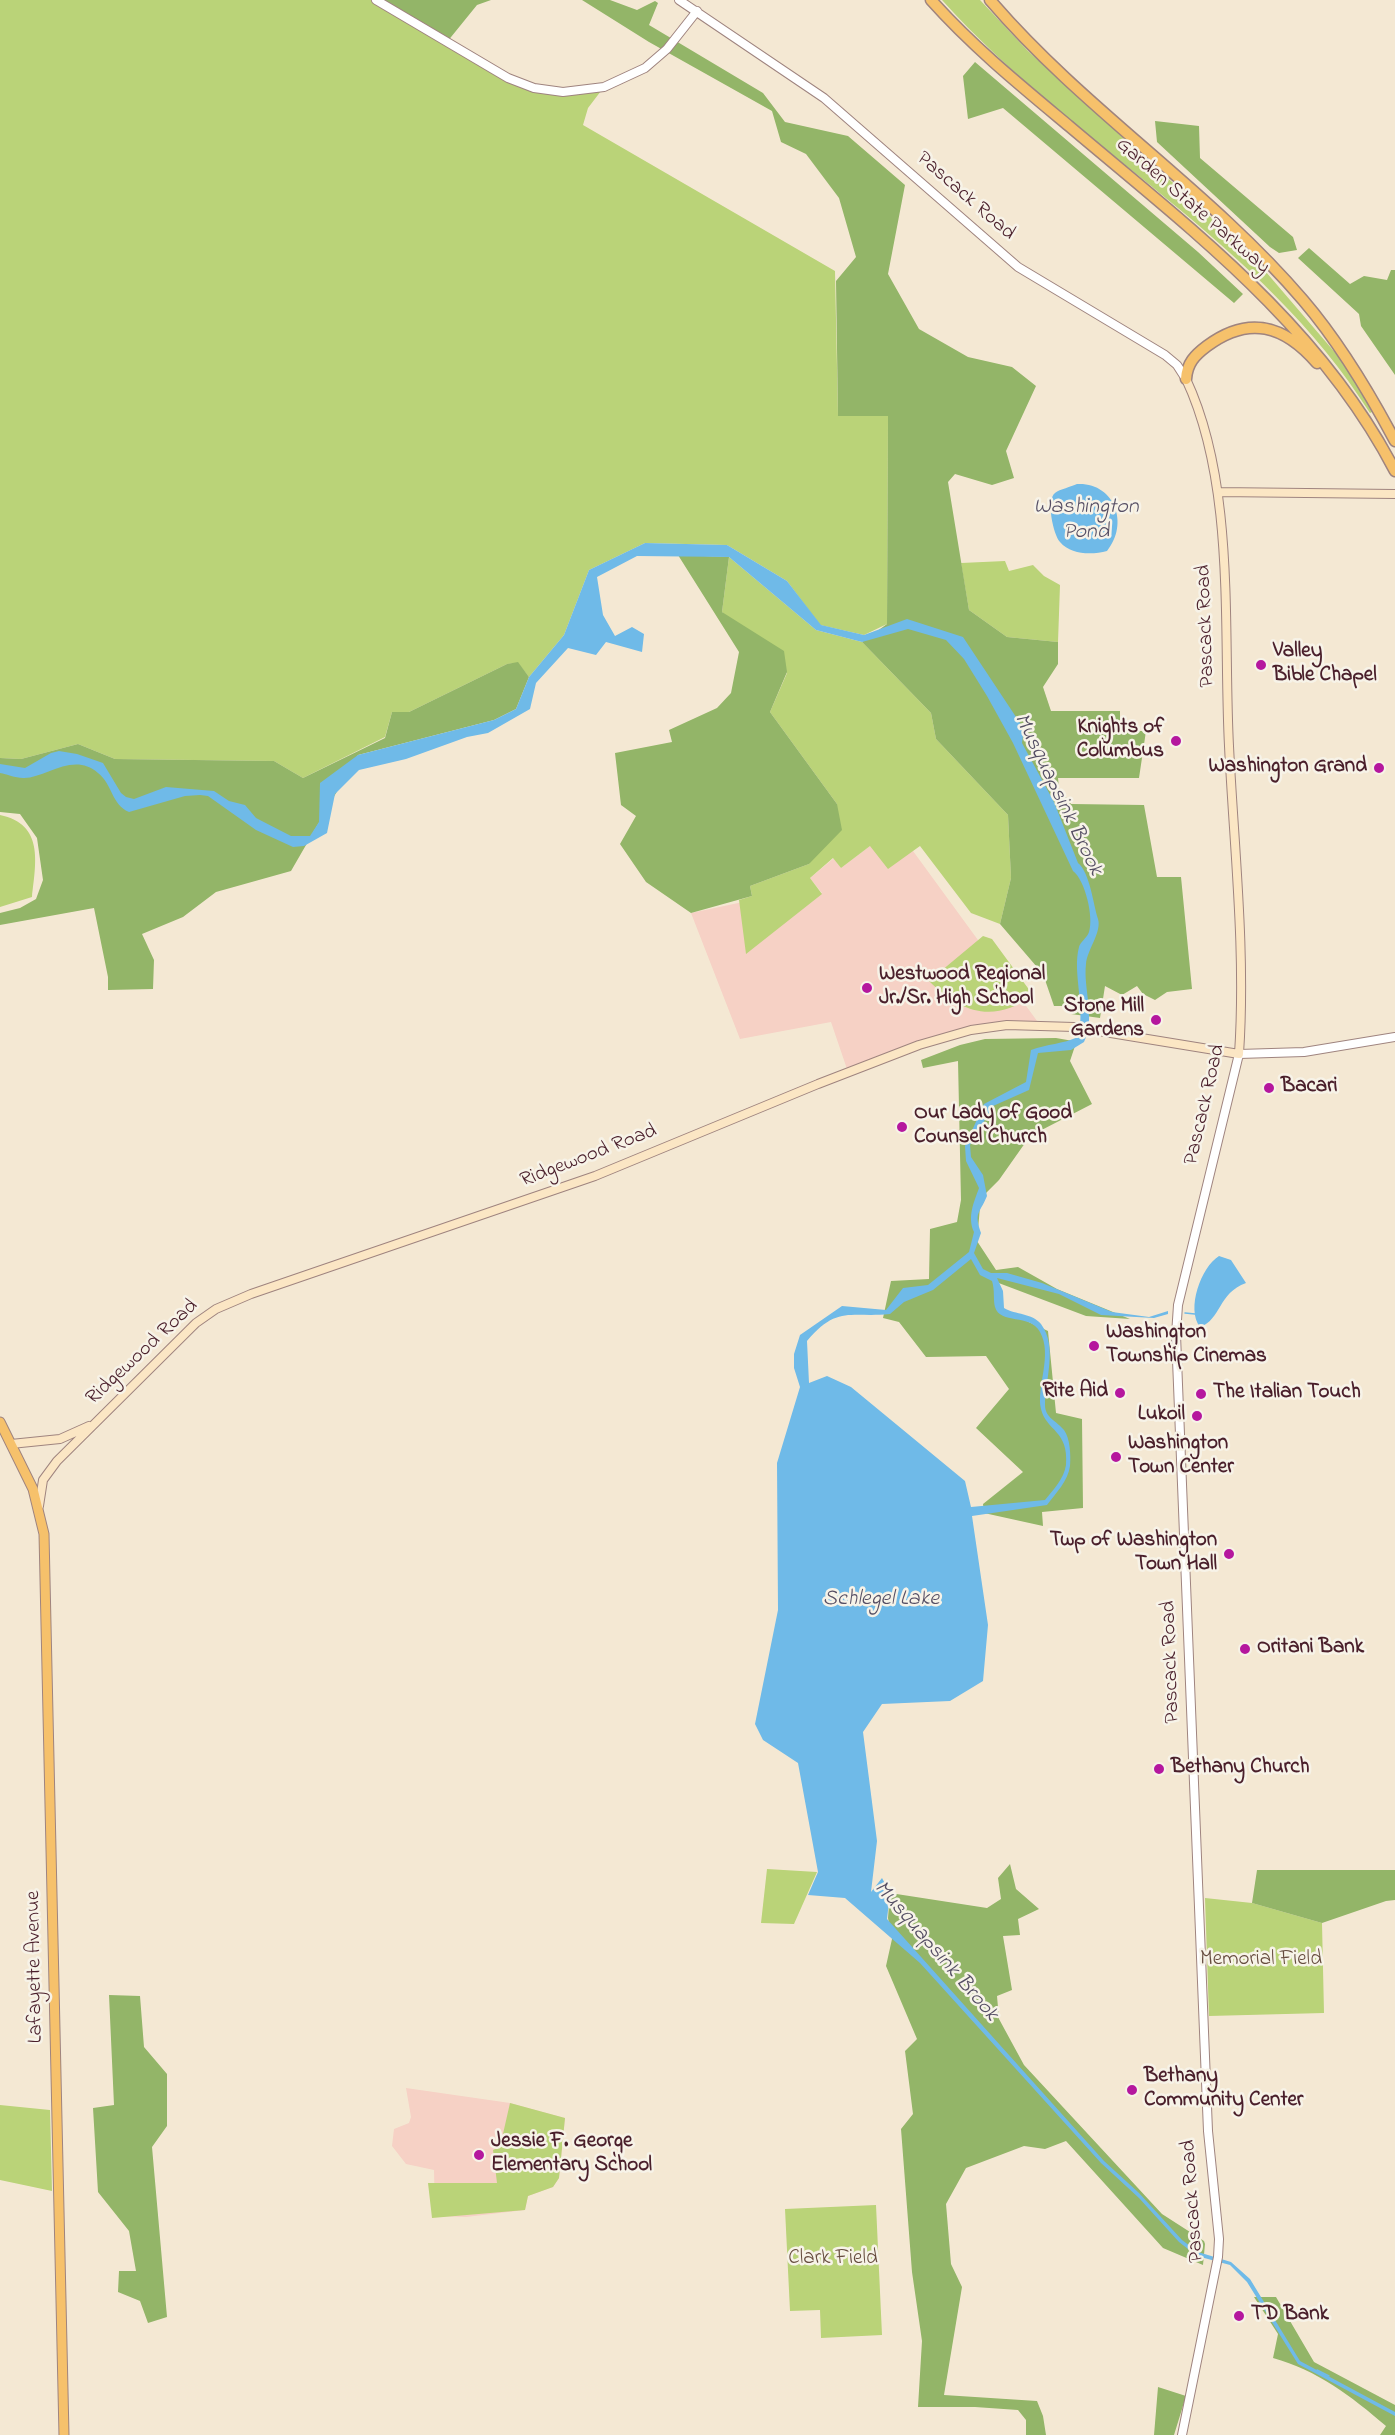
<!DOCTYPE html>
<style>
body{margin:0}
canvas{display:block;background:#f4e8d3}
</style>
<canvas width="1395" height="2435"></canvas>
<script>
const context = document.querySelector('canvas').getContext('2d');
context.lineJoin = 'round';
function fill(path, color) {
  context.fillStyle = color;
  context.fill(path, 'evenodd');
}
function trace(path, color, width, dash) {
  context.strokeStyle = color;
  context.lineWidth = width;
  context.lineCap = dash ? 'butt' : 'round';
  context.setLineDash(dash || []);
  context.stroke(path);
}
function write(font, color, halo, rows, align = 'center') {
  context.font = font + ' "Indie Flower",sans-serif';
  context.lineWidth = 5;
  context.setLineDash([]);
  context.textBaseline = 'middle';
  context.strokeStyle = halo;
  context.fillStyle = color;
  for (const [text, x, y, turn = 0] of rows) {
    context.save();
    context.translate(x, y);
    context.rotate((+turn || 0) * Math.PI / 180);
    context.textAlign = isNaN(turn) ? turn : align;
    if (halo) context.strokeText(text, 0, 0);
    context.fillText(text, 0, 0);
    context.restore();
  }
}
fill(new Path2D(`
 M870 846 913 851 1040 1025 987 1027 848 1072 831 1022 740 1039 691 913 743 902 822 893 810 878 834 858 841 868Z
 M406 2088 510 2103 565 2118 559 2178 553 2187 528 2196 525 2210 466 2217 435 2216 434 2170 406 2164 392 2146 394 2129 409 2123 411 2117Z`), '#f6d1c5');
fill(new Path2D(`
 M0 0H376L508 78 548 91 604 87 588 108 583 125 835 271 838 416 888 415 887 624 864 635 820 625 787 581 727 545 645 543 589 570 564 635 529 677 518 663 507 664 409 712H392L385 737 303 778 274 761 115 759 78 744 21 759 0 758Z
 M942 0H980L1028 51 1248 251 1338 356 1374 411 1370 413C1263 242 1075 148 942 0Z
 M729 557 816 630 862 642 931 713 936 739 1008 815 1011 878 1000 924 971 913 920 846 888 869 870 846 841 868 833 858 810 878 822 894 746 954 739 900 752 896 750 886 809 864 837 804 770 712 787 673 722 612Z
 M1005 561 1009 571 1033 565 1044 576 1060 585 1058 642 1007 637 969 610 961 563Z
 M0 815C44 824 36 862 32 897L0 907Z
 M983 936 992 939 1033 995C994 1024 961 1013 929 981Z
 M767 1869 817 1872 794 1924 761 1923Z
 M1205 1898 1252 1903 1322 1923 1324 2013 1209 2016Z
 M510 2103 565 2118 559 2178 553 2187 528 2196 525 2210 432 2218 428 2183H497L493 2150 500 2147Z
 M0 2105 50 2110 52 2191 0 2180Z
 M876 2205 882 2335 821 2338 820 2310 790 2311 785 2209Z`), '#bad378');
fill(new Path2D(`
 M376 0H491L477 5 447 42Z
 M582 0H610L637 10 655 1 658 3 649 25 763 93 785 122 848 136 905 185 888 274 919 329 968 357 1012 367 1036 386 1006 451 1014 478 992 485 955 474 948 482 969 610 1007 637 1058 642V664L1043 687 1051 711H1120V731H1146L1139 778H1058L1059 788 1071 804 1144 805 1157 877H1181L1192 989 1167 992 1155 1000 1143 994 1137 986 1122 995 1105 986 1100 1018 1071 1014 1069 1006H1054L1043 974 1000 924 1011 878 1008 815 936 739 931 713 862 642 887 624 888 416H838L836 281 856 257 839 198 806 154 781 142 772 111 649 42Z
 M975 62 1198 252 1243 294 1234 303 1003 108 968 119 963 76Z
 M1155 121 1199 126 1200 158 1293 237 1297 250 1279 253 1270 247 1157 142Z
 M1309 248 1350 284 1364 276 1387 280 1391 270H1395V375L1361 326 1359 314 1298 258Z
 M678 555 729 557 722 612 784 651 787 672 770 712 837 804 842 830 809 864 750 886 752 896 691 913 646 882 620 844 636 816 621 805 615 753 672 742 669 730 717 708 731 693 739 652Z
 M518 662 529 677 516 709 494 720 358 755 291 871 216 892 183 917 142 934 154 960 153 989 108 990V977L94 908 0 925V913L20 908 36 899 43 880 37 838 20 814 0 812V758L21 759 78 744 115 759 274 761 303 778 385 738 392 712H409L507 664Z
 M1056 1038 1079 1042 1075 1046 1070 1061 1092 1104 1030 1136 999 1180 984 1195 980 1207 977 1241 996 1270 1018 1267 1057 1289 1130 1319 1086 1316 996 1282 1001 1309 1048 1331 1056 1413 1082 1419 1083 1508 1042 1512 1043 1526 984 1513 983 1504 1023 1472 976 1428 1009 1389 986 1356 926 1357 899 1322 883 1318 891 1281 929 1279 930 1229 957 1222 961 1200 958 1061 923 1068 921 1060 960 1045 985 1039Z
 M1010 1864 1016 1889 1039 1909 1018 1919 1020 1935 1003 1936 1012 1990 997 1996 999 2019 1024 2065 1162 2214 1204 2241 1205 2244 1203 2265 1163 2248 1066 2141 1045 2149 1024 2146 966 2168 946 2204 951 2264 962 2287 944 2395 1037 2401 1043 2416 1046 2435H1026V2420L1018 2410 975 2407H918L922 2341 912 2272 901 2129 913 2114 905 2051 917 2039 886 1966 892 1939 888 1918 890 1893 987 1908 1001 1899 998 1878Z
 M1257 1870H1395V1900L1386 1901 1322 1923 1252 1903Z
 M109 1995 140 1996 144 2047 167 2074V2126L152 2147 167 2317 148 2323 140 2301 118 2292 119 2271H136L129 2231 98 2192 93 2108 114 2105Z
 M1254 2297H1276L1314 2362 1395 2405V2435H1380L1386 2426C1351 2396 1317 2370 1273 2358L1278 2334Z
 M1158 2387 1186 2396 1174 2435H1154Z`), '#93b568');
fill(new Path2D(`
 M1077 484C1114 482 1130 523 1107 551 1092 555 1071 555 1060 542 1053 534 1046 500 1055 493 1060 489 1071 487 1077 484Z
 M645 543 727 545 787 581 821 625 864 635 907 619 963 637 1024 729 1022 743 1054 802 1078 863C1090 873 1093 903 1098 919 1102 932 1087 950 1086 964 1083 989 1096 1018 1084 1042L1071 1050 1038 1053 1029 1090 993 1106 970 1145 971 1157 983 1175 987 1196C979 1215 974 1212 981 1233L974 1253 983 1269 991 1273H1007L1042 1283 1112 1312 1149 1317 1168 1311V1314L1154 1318 1101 1315 1059 1294 997 1278 1003 1291 1004 1308C1016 1315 1032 1313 1041 1324 1058 1347 1045 1380 1045 1405 1045 1418 1057 1421 1064 1430 1070 1438 1071 1455 1070 1466 1068 1481 1056 1493 1047 1505L972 1516 988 1625 983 1681 950 1701 882 1704 863 1732 877 1841 871 1892 882 1878 890 1893 887 1919 1104 2161 1139 2193 1182 2240 1198 2252 1231 2262 1250 2279 1300 2361 1395 2412V2416L1298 2364 1247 2282 1230 2265 1197 2256 1179 2242 1139 2198 1101 2163 920 1963 845 1898 808 1895 818 1872 798 1763 763 1740 755 1724 778 1610 777 1463 800 1387 794 1368V1354L800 1335 842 1306 886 1310 903 1288 928 1285 969 1252 974 1232C967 1217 974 1202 979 1188L966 1161 965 1146 984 1104 1026 1082 1031 1050C1047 1044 1063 1044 1078 1037 1086 1007 1072 973 1079 947 1080 942 1087 938 1089 932 1094 917 1085 880 1073 871L1013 743 987 696 964 659 946 640 908 629 862 642 816 630 729 557 637 556 597 577 603 615 615 636 632 627 644 634 642 652 606 642 596 655 568 648 536 683 530 709 488 733 467 737 406 759 359 770 335 794 327 833 304 846 293 847 256 830 208 796 200 795 185 796 129 812C111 804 113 785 98 773 73 751 45 779 23 778 15 778 7 774 0 773V764L25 768 51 753 59 751 77 754 103 763 121 793 126 797 134 799 166 787 214 791 229 801 245 805 256 818 291 836H310L319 822 320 783 358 755 494 720 516 709 529 677 564 635 589 570ZM971 1259 980 1275 992 1281C995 1290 993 1300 995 1307 1000 1325 1030 1313 1040 1332 1053 1355 1036 1387 1041 1409 1046 1431 1069 1430 1066 1465 1064 1479 1053 1490 1045 1500L971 1507 965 1481 851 1387 827 1376 809 1383 807 1341C837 1305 851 1318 890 1314L904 1302 933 1290Z
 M1219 1256 1231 1260 1246 1283C1218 1293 1221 1320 1200 1327 1186 1309 1201 1267 1219 1256Z`), '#6fbae8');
trace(new Path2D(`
 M1185 1313 1195 1314
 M1317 2370 1329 2376`), '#6fbae8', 1.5);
const tertiary = new Path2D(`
 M376 0 508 78 534 88 563 92 604 87 645 68 667 49 697 11
 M679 0 824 98 1018 267 1165 355 1177 365 1186 379
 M1182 2435 1218 2257 1219 2239 1208 2131 1176 1335 1178 1305 1239 1054 1304 1052 1395 1037`);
const secondary = new Path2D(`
 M1218 492 1395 494
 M11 1444 60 1439 89 1426
 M39 1506 43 1480 57 1461 196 1323 216 1309 251 1294 595 1176 818 1084 919 1045 971 1030 1007 1025 1074 1027 1239 1054C1246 951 1234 848 1229 746 1223 631 1236 485 1186 379`);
const primary = new Path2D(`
 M0 1422 33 1489 44 1534 64 2435`);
const motorway = new Path2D(`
 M931 0C973 47 1021 86 1069 126 1191 229 1320 326 1395 471
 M990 0C1084 110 1209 190 1303 300 1339 342 1369 392 1395 441
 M1186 379C1187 363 1195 355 1207 346 1249 315 1284 325 1317 363`);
trace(tertiary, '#9f847f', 10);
trace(secondary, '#9f847f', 10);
trace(primary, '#9f847f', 11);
trace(motorway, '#9f847f', 13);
trace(tertiary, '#fff', 8);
trace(secondary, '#fbe6c4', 8);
trace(primary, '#f6c16b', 9);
trace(motorway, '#f6c16b', 10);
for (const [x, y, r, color] of [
 [1261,665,6,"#b5179e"],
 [1176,741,6,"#b5179e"],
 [1379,768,6,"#b5179e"],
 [867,988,6,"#b5179e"],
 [1156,1020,6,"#b5179e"],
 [1269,1088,6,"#b5179e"],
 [902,1127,6,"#b5179e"],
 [1094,1346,6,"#b5179e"],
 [1120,1393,6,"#b5179e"],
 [1201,1394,6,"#b5179e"],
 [1197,1416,6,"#b5179e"],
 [1116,1457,6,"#b5179e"],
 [1229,1554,6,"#b5179e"],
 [1245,1649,6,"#b5179e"],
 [1159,1769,6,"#b5179e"],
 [1132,2090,6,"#b5179e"],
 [479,2155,6,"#b5179e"],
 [1239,2316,6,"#b5179e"]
]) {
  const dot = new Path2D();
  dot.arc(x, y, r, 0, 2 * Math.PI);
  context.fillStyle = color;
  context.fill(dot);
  trace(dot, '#f7f3e8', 2);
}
write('21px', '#4a1f2b', '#f7f3e8', [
 ["Pascack Road",965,197,41],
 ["Garden State Parkway",1192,207,41],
 ["Pascack Road",1207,626,-92],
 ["Pascack Road",1206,1105,-77],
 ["Ridgewood Road",589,1157,-21],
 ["Ridgewood Road",143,1353,-43],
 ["Pascack Road",1172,1662,-92],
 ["Lafayette Avenue",36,1967,-91],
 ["Pascack Road",1194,2201,-94]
]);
write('bold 21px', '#4a1f2b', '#f7f3e8', [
 ["Valley",1273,653],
 ["Bible Chapel",1273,677],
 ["Knights of",1164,729,"right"],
 ["Columbus",1164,753,"right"],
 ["Washington Grand",1367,768,"right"],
 ["Westwood Regional",879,976],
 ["Jr./Sr. High School",879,1000],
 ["Stone Mill",1144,1008,"right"],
 ["Gardens",1144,1032,"right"],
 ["Bacari",1281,1088],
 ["Our Lady of Good",914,1115],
 ["Counsel Church",914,1139],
 ["Washington",1106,1334],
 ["Township Cinemas",1106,1358],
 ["Rite Aid",1108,1393,"right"],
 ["The Italian Touch",1213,1394],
 ["Lukoil",1185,1416,"right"],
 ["Washington",1128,1445],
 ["Town Center",1128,1469],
 ["Twp of Washington",1217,1542,"right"],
 ["Town Hall",1217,1566,"right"],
 ["Oritani Bank",1257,1649],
 ["Bethany Church",1171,1769],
 ["Bethany",1144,2078],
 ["Community Center",1144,2102],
 ["Jessie F. George",491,2143],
 ["Elementary School",491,2167],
 ["TD Bank",1251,2316]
], 'left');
write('21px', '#664c3e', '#f7f3e8', [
 ["Memorial Field",1261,1961],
 ["Clark Field",833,2260]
]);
write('italic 22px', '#554e64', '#f7f3e8', [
 ["Washington",1086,508],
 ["Pond",1086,533],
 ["Musquapsink Brook",1057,795,64],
 ["Schlegel Lake",881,1600],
 ["Musquapsink Brook",935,1952,49]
]);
</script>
